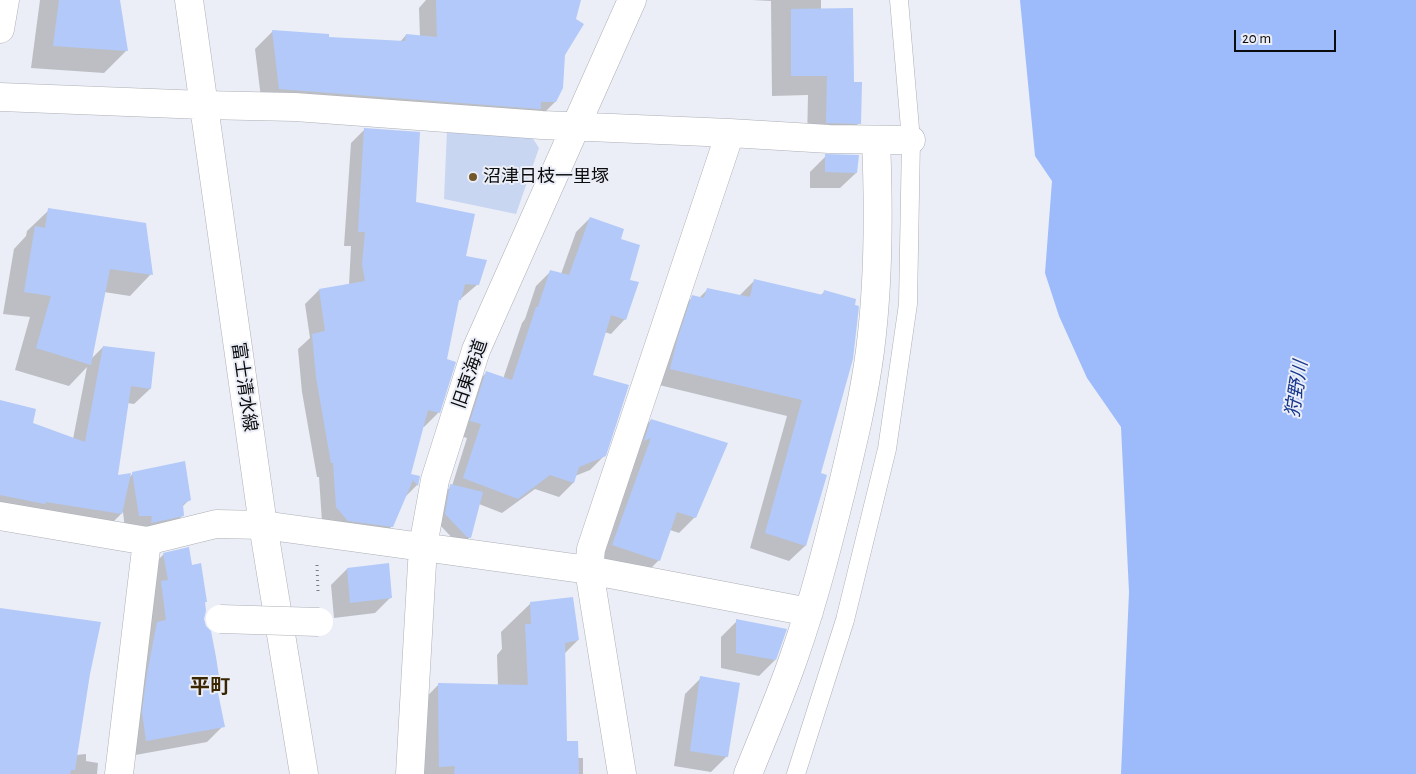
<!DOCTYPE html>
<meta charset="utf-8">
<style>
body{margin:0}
#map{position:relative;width:1416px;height:774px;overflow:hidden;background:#ebeef6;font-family:"Alegreya Sans",sans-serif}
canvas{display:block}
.scale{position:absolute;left:1234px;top:30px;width:102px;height:22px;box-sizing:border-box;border:2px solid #0b0c0e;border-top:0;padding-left:6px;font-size:15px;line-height:18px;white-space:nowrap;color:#0b0c0e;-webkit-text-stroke:4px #ebeef6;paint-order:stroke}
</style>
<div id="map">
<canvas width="1416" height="774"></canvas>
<div class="scale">20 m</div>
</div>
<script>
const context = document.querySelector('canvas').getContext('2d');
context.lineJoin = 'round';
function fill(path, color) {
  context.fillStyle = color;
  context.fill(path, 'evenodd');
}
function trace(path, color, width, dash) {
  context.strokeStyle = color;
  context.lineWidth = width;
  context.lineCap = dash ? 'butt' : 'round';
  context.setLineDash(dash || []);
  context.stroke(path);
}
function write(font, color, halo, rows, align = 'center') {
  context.font = font + ' "Alegreya Sans","Noto Sans JP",sans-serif';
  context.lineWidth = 4;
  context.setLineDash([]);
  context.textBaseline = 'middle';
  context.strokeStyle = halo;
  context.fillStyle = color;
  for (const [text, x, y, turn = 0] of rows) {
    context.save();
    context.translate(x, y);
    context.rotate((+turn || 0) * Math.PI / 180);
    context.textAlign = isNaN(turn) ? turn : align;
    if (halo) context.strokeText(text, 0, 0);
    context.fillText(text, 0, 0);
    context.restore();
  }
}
fill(new Path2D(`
 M447 130 530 134 539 148 516 214 444 199Z`), '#c8d6f2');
fill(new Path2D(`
 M1020 0H1416V774H1121L1129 592 1121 427 1087 378 1059 316 1045 273 1052 181 1035 156Z`), '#9dbbfa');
fill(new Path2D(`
 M40 0H119L127 50 104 73 31 68Z
 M426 0H580L563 55 555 102 538 119 262 106 255 49 272 32 327 38 400 42 406 35 420 37 419 8Z
 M752 0H821V10L853 83 859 123 839 143H807L808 95 772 96 771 1Z
 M365 129 415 203 465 257 478 284 457 302 446 360 454 363 438 413 424 427H422L409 475 418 477 417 485 404 498 392 526 377 541 322 522 319 477H317L302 392 298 349 310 338 305 304 319 290 349 285 351 246H344L351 143Z
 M826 156 856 173 840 188H810V172Z
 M49 210 151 274 130 296 104 292 91 359 103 347 154 353 150 389 134 404 127 403 117 477 129 478 133 473 190 499 182 507 183 515 169 529H125L123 512 106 529 0 513V404L32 424 73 439 87 367 69 386 15 370 30 317 3 314 14 249 26 236 27 231Z
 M590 218 620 239 629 280 625 319 611 334 604 332 591 376 604 456 590 470 575 476 573 483 559 497 535 489 502 513 479 504 470 537 462 545H459L437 522 443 493 452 486 467 438 456 435 472 387 486 373 503 379 522 323 525 319 536 286 551 271 561 274 576 232Z
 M755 280 820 296 824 292 820 474 826 476 805 546 789 561 750 548 787 416 655 384 677 312 693 297 699 298 707 290 739 296Z
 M651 420 695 517 679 533 670 530 659 560 643 576 597 561 636 436Z
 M164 554 191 567 206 601 204 603 203 619 219 682 215 686 223 726 207 742 130 756 148 570Z
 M347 569 391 597 375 613 334 618 331 585Z
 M531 603 578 640 564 654 565 742 577 758H583V774H410V714L439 684 498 686 497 655 502 649 501 632Z
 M0 609 89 674 76 755 86 754V761L98 763 97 774H0Z
 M737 621 775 660 759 676 721 668V637Z
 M701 678 727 756 711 772 674 766 685 694Z`), '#0003');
fill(new Path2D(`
 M59 0H120L128 51 53 46Z
 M436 0H581L576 19 584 24 565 55 563 88 556 102H541V109H539L279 89 272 30 329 34V37L405 41 406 34 437 37Z
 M853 8 854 82H862L861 124 826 123 827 76H791V9Z
 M364 128 420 132 416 202 475 214 466 256 487 260 479 285 465 284 461 300H459L447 359 456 362 440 413 428 410 411 474 420 476 418 486 413 480 393 527 348 521 336 507 333 463H331L316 377 312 334 325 331 319 289 365 281 362 264 365 232H358Z
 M825 154 859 155 857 173 825 172Z
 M48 208 146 223 153 275 110 269 91 365 36 348 51 296 24 292 35 226 45 228Z
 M590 217 624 229 621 239 640 245 630 280 639 282 626 320 611 315 593 375 629 385 606 456 579 467 574 483 550 475 518 499 463 478 481 424 470 421 486 371 512 380 536 307H538L550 270 569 275Z
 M754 279 823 295 824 290 856 299 855 305 859 306 853 359 821 473 827 475 806 546 765 533 802 400 670 369 678 337 692 295 704 298 707 288 750 297Z
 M103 346 155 352 151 389 131 386 118 475 131 473 122 514 46 502 45 504 0 495V400L36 409 33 423 85 442Z
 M651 419 728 443 696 518 677 512 660 561 612 545 651 438 644 441Z
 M185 461 191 500 183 504 184 516 151 523 152 516H139L132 472Z
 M450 484 483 492 471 538 467 537 445 514Z
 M189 547 192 565 201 563 207 602H205L206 611 204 619 206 626 211 631 216 657 220 683H216L225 727 146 741 142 712 147 674 157 622 166 620 161 581 168 580 163 553Z
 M389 563 392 598 350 603 347 568Z
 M573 597 579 640 565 643 567 741H578L579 774H454L455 766 439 767 438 683 528 685 525 624H531L530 602Z
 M0 608 101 622 90 674 75 770H71L70 774H0Z
 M736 619 787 629 776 660 736 653Z
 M700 676 740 683 728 757 690 751Z`), '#b2c9f9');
const lane = new Path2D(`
 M796 774 845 620 887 449 908 304 911 140 899 0`);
const street = new Path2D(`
 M203 105 295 107 542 125 730 133 829 139 911 140
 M0 516 147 541 216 524 263 525 589 570 809 612
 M119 774 147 541
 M410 774 423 546 435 480 476 350 632 0
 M622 774 589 570 591 549 730 133
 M748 774C764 734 781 695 795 654 814 600 828 544 842 488 853 442 864 397 870 351 879 281 879 210 876 140`);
const secondary = new Path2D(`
 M189 0 263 525 304 774
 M0 29 5 0
 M0 97 203 105`);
trace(lane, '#acafb6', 19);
trace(street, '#acafb6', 29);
trace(secondary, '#acafb6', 29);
trace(new Path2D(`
 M317 565 318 591`), '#7b7c81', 3, [1, 4]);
trace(lane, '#fff', 18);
trace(street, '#fff', 28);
trace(secondary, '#fff', 28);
const streetBridge = new Path2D(`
 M220 619 319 622`);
trace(streetBridge, '#acafb6', 29, []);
trace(streetBridge, '#fff', 28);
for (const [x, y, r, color] of [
 [473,177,5,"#72582a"]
]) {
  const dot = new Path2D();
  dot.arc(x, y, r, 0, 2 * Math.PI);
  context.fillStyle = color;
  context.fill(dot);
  trace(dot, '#ebeef6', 2);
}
write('18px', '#0b0c0e', '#ebeef6', [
 ["沼津日枝一里塚",483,177]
], 'left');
write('18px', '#0b0c0e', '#ebeef6', [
 ["旧東海道",470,374,-71],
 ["富士清水線",244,387,82]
]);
write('italic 19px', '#16358d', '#ebeef6', [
 ["狩野川",1297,389,-81]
]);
write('bold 20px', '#3a2600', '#ebeef6', [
 ["平町",210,687]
]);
</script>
